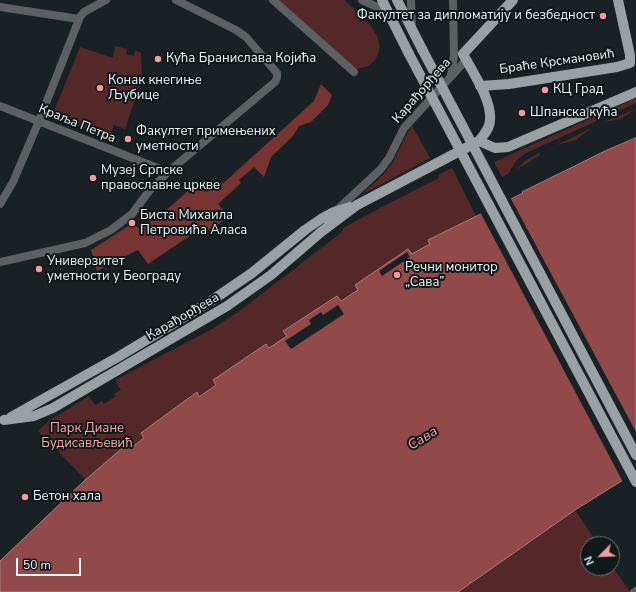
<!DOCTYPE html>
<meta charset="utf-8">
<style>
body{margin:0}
#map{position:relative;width:636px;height:592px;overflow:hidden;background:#1a2124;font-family:"Nunito Sans",sans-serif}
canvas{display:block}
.north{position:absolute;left:580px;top:536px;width:40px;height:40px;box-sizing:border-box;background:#11181a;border:1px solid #697072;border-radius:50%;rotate:246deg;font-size:11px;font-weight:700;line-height:16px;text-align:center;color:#eef3f5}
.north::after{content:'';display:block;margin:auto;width:14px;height:18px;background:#f59b99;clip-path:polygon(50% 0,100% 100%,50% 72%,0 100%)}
.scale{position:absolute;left:16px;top:558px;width:65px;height:18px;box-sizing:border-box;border:2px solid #eef3f5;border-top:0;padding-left:5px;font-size:12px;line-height:14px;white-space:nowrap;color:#eef3f5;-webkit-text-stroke:3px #11181a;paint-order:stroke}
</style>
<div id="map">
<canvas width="636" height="592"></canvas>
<div class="north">N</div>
<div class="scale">50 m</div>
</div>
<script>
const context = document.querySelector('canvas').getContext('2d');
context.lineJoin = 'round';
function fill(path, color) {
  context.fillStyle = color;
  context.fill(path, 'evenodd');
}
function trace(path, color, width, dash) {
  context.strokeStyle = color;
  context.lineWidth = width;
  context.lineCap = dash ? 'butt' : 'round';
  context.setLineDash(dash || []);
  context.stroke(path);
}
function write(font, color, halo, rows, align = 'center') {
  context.font = font + ' "Nunito Sans",sans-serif';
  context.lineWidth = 4;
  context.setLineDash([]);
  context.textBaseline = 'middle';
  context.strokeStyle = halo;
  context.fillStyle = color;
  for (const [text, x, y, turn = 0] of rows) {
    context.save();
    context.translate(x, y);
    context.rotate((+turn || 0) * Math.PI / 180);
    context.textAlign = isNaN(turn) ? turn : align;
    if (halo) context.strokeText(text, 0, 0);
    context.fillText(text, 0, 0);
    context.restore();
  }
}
fill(new Path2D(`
 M276 0H344C358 13 390 36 376 58 371 66 364 68 355 69Z
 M115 46 127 49 126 54 134 56 135 50 141 53 142 78 125 129 114 125 109 137 52 116 80 47 113 58Z
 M636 98V103L526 153 517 160 508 174 502 177 494 162Z
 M636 109 621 119 604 122Z
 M412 126 430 158 361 195 382 176 392 164 409 130Z
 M590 129 576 140 557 145Z
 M539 153 540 155 537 157 516 170 526 160Z
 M452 168 476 216 428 240 431 244 412 255 409 250 356 285 359 290 340 301 337 296 283 330 287 336 269 348 266 344 213 380 216 385 199 397 196 393 142 434 144 438 131 448 127 444 84 481V478L38 431 49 421 89 396 95 405 102 401 104 404 115 397 114 394 121 390 115 380 212 329 241 310 342 232 343 228 380 208 439 178 438 175Z
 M575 510 598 544H588V568H612V566L630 592H458Z`), '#542828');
fill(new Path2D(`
 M321 84 332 95 328 105 311 122 299 126 293 136 271 157 264 177 254 167 239 180 241 183 218 204 229 216 212 229 194 233 148 264 138 250 97 271 91 250 130 225 133 227 135 225 138 228 163 213 196 184 205 192 219 187 314 101Z`), '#783333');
const water = new Path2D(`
 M636 138V472L575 510 458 592H0V561L84 481 127 444 131 448 144 438 141 433 197 392 199 397 216 385 213 380 266 344 269 348 287 336 283 331 337 296 341 301 358 290 355 285 408 249 412 254 430 244 428 240 523 193 522 192 605 151Z`);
fill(water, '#914949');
trace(water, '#ad7c7d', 1);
fill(new Path2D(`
 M510 197 636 432V474L623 482 480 212Z
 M407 252 410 257 382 276 379 271Z
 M338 305 344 314 291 349 285 341 311 324 309 320 321 312 323 315Z`), '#1a2124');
trace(new Path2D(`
 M273 0 354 72
 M362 0 388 12
 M411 0 412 28
 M0 7 79 19
 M451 75 454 56 453 0
 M0 106 168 172
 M0 204 13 182 39 121 80 17 84 12 106 0
 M337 210 381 169 389 158 404 128 466 60
 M0 262 85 243 111 230 132 214 149 191 168 172 275 82 277 78V73L246 37 236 30 176 0
 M634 592 636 591`), '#5c6062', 8);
trace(new Path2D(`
 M382 0 409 54
 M397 0 422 49
 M480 86 509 84 617 67 630 63V55L618 0
 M479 141 495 148 508 147 636 92
 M540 273 636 455
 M11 417 118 357 211 301 252 273 305 230 321 219 334 212 350 207
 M4 420 34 416 53 408 227 306 271 275 321 232 357 205 479 141C484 135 490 128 490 120 492 100 472 71 463 54L513 0`), '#99a1a4', 10);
trace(new Path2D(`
 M422 49 540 273
 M409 54 636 482`), '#99a1a4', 10);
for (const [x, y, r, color] of [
 [603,16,4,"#f59b99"],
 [158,59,4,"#f59b99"],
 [100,88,4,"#f59b99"],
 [545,90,4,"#f59b99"],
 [522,113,4,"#f59b99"],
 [128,139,4,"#f59b99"],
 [93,178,4,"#f59b99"],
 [132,223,4,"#f59b99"],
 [39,269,4,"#f59b99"],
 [397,275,4,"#f59b99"],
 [25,497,4,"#f59b99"]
]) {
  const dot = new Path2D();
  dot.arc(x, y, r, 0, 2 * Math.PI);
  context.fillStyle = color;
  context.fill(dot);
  trace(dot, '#11181a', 1.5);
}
write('13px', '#eef3f5', '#11181a', [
 ["Факултет за дипломатију и безбедност",595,16,"right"],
 ["Кућа Бранислава Којића",166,59],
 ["Конак кнегиње",108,81],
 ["Љубице",108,96],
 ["КЦ Град",553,90],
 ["Шпанска кућа",530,113],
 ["Факултет примењених",136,132],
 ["уметности",136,147],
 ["Музеј Српске",101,171],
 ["православне цркве",101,186],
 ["Биста Михаила",140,216],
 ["Петровића Аласа",140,231],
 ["Универзитет",47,262],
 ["уметности у Београду",47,277],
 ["Речни монитор",405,268],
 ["„Сава”",405,283],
 ["Бетон хала",33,497]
], 'left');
write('13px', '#eef3f5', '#11181a', [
 ["Браће Крсмановић",557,62,-8],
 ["Карађорђева",422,91,-49],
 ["Краља Петра",77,124,22],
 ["Карађорђева",183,317,-30]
]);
write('13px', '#fba6a3', '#11181a', [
 ["Парк Диане",87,429],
 ["Будисављевић",87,444]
]);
write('italic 14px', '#fba6a3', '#11181a', [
 ["Сава",423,439,-32]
]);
</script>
